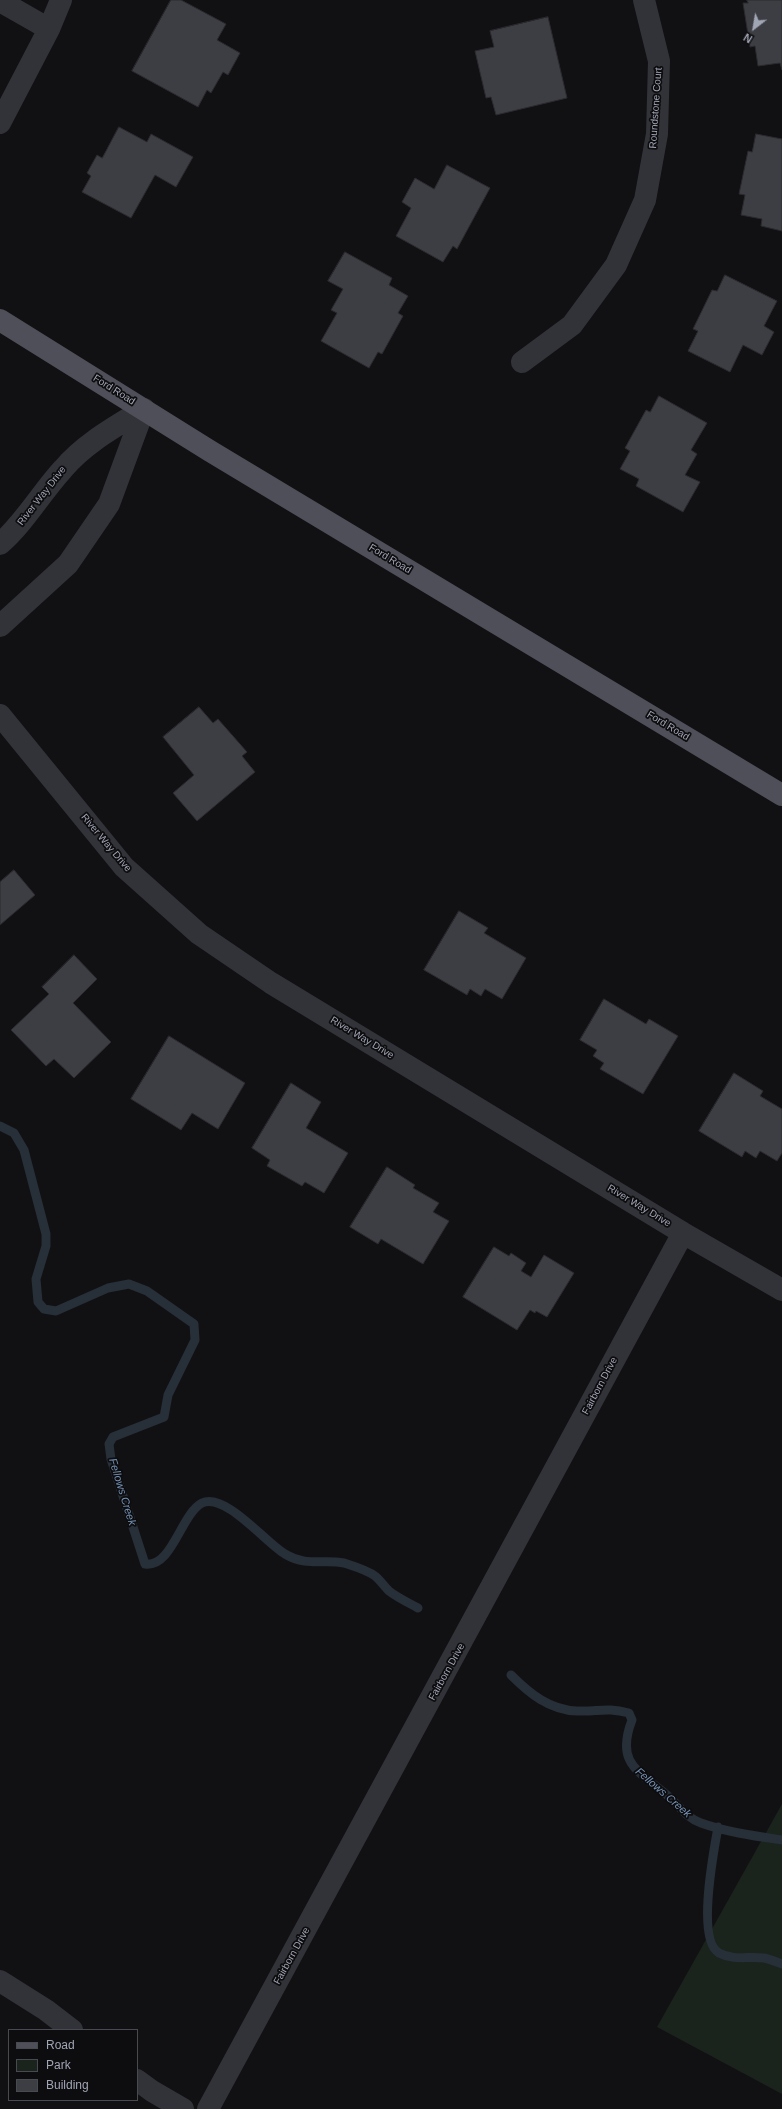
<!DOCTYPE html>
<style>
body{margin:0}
#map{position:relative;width:782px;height:2109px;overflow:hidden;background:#111113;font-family:Helvetica,sans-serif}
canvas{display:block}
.legend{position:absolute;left:8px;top:2029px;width:130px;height:72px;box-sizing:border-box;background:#0d0c0e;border:1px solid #484a51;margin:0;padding:5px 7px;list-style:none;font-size:12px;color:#a1a6b5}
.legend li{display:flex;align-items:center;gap:8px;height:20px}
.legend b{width:20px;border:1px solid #484a51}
.north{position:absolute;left:734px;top:8px;width:40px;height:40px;-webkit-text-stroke:3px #0d0c0e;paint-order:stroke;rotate:211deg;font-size:11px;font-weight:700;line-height:16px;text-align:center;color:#a1a6b5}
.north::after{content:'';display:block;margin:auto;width:14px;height:18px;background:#a1a6b5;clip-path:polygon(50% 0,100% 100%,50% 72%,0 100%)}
</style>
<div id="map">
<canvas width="782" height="2109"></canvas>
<ul class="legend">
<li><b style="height:5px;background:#4e4f58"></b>Road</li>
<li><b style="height:11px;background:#1b231d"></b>Park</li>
<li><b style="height:11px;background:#3d3e43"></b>Building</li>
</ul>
<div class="north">N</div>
</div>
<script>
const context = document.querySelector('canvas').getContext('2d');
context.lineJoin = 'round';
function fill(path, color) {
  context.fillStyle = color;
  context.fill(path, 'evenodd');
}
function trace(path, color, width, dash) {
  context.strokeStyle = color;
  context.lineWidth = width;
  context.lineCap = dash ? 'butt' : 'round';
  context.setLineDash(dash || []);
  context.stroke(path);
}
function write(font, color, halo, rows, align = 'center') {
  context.font = font + ' Helvetica,sans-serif';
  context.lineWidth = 3.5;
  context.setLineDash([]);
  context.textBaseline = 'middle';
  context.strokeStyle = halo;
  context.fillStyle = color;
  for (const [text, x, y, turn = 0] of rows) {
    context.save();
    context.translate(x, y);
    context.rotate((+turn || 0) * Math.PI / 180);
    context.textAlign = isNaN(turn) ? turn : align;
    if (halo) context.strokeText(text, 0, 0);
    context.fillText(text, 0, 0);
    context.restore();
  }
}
fill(new Path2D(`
 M782 1804V2094L657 2027Z`), '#1b231d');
trace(new Path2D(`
 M0 1126 14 1133 24 1150 46 1234V1246L36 1279 38 1302 44 1309 56 1311 108 1288 129 1284 147 1291 194 1324 195 1340 168 1395 164 1417 113 1437 109 1444 111 1459 145 1564C172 1568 181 1514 202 1503 225 1492 266 1543 285 1554 307 1567 323 1559 344 1563 353 1566 367 1570 375 1576 380 1580 384 1586 389 1591 398 1598 409 1603 418 1608
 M511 1675C529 1693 549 1710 577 1711 598 1712 606 1707 629 1713L632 1720C615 1764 639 1771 668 1796 679 1805 686 1818 701 1823 726 1832 755 1836 782 1840
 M718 1827C714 1850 696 1940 719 1953 734 1961 748 1956 764 1958 770 1959 776 1962 782 1964`), '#272f38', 9);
const building = new Path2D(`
 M171 0H181L226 24 217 40 240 53 228 75 223 72 211 93 207 90 198 107 132 71Z
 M747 0H782V70L780 63 758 66 755 46 750 47 743 3H748Z
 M548 17 567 98 496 115 491 97 486 98 475 51 494 47 490 31Z
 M119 127 147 142 151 134 193 157 176 187 155 175 131 218 82 192 91 176 87 173 97 155 102 158Z
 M756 134 782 139V231L761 226 762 219 741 215 745 195 739 194 748 151 752 152Z
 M447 165 490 188 457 249 453 246 443 262 396 236 411 208 402 202 415 178 434 189Z
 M345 252 392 278 389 285 408 296 398 313 403 316 382 354 378 352 369 368 321 341 337 313 331 310 343 289 328 281Z
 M725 275 777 301 764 326 774 332 762 355 743 345 730 372 688 351 698 331 693 329 712 290 717 291Z
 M659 396 707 423 691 450 697 454 685 475 700 482 683 512 636 486 639 479 620 469 630 451 625 448 646 410 650 412Z
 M199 707 213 723 218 719 247 752 242 756 255 772 197 821 173 793 194 775 163 737Z
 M14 870 35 895 0 925V882Z
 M459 911 488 928 484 933 526 958 502 999 485 989 481 996 470 989 467 995 424 970Z
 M74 955 97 979 73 1003 111 1042 74 1078 54 1059 46 1066 11 1030 49 994 42 987Z
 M604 999 646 1024 649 1019 678 1036 643 1094 600 1069 604 1063 593 1056 597 1050 580 1040Z
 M169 1036 245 1083 218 1129 192 1113 181 1130 131 1099Z
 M734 1073 763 1091 760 1096 782 1109V1153L777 1161 760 1151 756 1158 745 1151 742 1157 699 1131Z
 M291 1083 321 1102 306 1128 348 1153 324 1193 305 1182 302 1186 267 1166 270 1160 252 1148Z
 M387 1167 415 1185 413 1188 439 1203 433 1212 449 1221 423 1264 381 1239 378 1244 350 1227Z
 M494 1247 509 1256 511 1253 526 1263 521 1271 531 1277 544 1255 574 1273 547 1317 536 1311 535 1313 530 1310 517 1330 463 1297Z`);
fill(building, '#3d3e43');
trace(building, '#2b2b2f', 1);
trace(new Path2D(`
 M0 1 49 29
 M0 123 49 29 61 0
 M522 362 572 325 616 265 645 200 657 134 659 61 644 0
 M0 544C25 522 41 493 63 469 85 443 115 427 144 409
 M0 626 68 564 109 504 144 409
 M0 715 124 867 199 934 271 983 683 1233 782 1290
 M0 1981 46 2010 72 2030
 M137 2080 152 2091 183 2109
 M208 2109 683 1233`), '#323338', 22);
trace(new Path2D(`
 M0 320 210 451 782 795`), '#4e4f58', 22);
write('10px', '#a1a6b5', '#0d0c0e', [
 ["Roundstone Court",656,108,-86],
 ["Ford Road",114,390,32],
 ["River Way Drive",42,496,-52],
 ["Ford Road",390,559,31],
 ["Ford Road",668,726,31],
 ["River Way Drive",106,843,50],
 ["River Way Drive",362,1038,31],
 ["River Way Drive",639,1206,31],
 ["Fairborn Drive",600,1386,-62],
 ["Fairborn Drive",447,1672,-61],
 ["Fairborn Drive",292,1956,-61]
]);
write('italic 11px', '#7592b4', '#0d0c0e', [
 ["Fellows Creek",122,1492,73],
 ["Fellows Creek",663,1793,41]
]);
</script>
